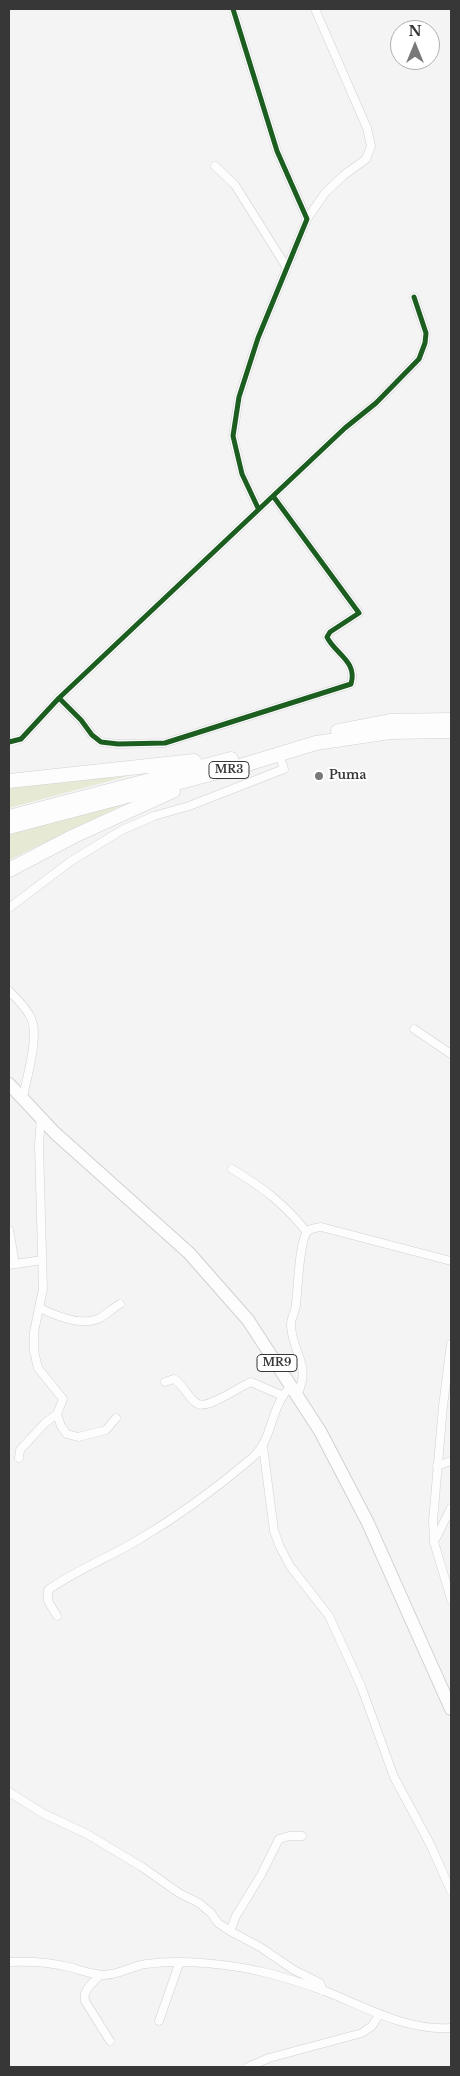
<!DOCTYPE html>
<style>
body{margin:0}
#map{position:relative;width:460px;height:2076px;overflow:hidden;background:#f4f4f5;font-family:"Libre Baskerville",serif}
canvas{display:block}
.frame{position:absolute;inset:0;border:10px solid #373738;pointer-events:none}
.north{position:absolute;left:390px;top:20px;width:50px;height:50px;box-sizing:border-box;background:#fff;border:1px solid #afafaf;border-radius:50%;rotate:0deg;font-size:14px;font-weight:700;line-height:20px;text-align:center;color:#373738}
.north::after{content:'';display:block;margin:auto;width:18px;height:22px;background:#79797a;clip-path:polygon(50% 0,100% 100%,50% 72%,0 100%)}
</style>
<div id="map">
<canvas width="460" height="2076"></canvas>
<div class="frame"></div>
<div class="north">N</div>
</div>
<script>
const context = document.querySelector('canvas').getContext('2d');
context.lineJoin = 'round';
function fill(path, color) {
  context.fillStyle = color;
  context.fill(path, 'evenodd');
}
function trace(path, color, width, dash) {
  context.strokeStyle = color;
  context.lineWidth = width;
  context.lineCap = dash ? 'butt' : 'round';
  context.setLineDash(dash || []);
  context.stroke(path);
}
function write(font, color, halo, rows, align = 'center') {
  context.font = font + ' "Libre Baskerville",serif';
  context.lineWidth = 4;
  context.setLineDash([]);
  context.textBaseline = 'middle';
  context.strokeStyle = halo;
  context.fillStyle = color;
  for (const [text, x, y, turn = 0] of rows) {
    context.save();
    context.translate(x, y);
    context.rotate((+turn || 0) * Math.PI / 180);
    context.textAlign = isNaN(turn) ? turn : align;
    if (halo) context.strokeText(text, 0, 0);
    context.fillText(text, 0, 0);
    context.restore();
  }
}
fill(new Path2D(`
 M128 776 9 808V786Z
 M131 801 9 860V831Z`), '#e6ead4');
const street = new Path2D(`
 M233 9 277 151 307 219 258 338 239 397 233 436 242 474 258 508
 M215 166 235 185 287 268
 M307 219 325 193 344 175 366 159 371 146 367 128 315 9
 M59 698 81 720 92 735 101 742 118 744 165 743 351 684C358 661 334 653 327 637L330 632 359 613 273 496
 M9 742 21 739 59 698 345 428 376 403 419 359 425 343 426 333 414 297
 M9 908 71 861 122 830 154 816 189 806 284 769 279 755
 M9 991C17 999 26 1007 31 1018 40 1036 26 1079 23 1098
 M414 1029 451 1054
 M232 1169C265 1189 282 1202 307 1232
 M9 1230 15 1264
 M9 1265 42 1260
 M40 1308C56 1316 82 1327 100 1318 107 1314 113 1308 120 1304
 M451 1344 443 1406 433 1521 434 1542 451 1599
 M165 1382 174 1379C184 1385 188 1399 198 1404 209 1409 240 1386 251 1382L281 1395
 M297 1395C312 1365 293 1355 291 1326 290 1319 296 1311 296 1304 298 1288 299 1243 307 1232 310 1228 316 1228 321 1227L451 1261
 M57 1414 61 1426 67 1434 78 1437 106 1430 116 1418
 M263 1446 274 1531 280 1547 290 1566 329 1616 361 1686 394 1777 430 1844 451 1891
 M19 1458 20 1450 45 1423 57 1414 63 1399 38 1368 34 1351V1332L43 1289 39 1145 41 1117
 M437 1466 451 1461
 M436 1538 451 1508
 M57 1616 48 1601V1590C76 1570 108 1558 138 1540 177 1517 218 1487 252 1458 274 1439 269 1408 291 1386
 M9 1792 44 1814 87 1834 142 1867 179 1893 199 1903 211 1913 218 1923 230 1931 260 1947 294 1970 320 1983 323 1991
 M230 1931 236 1916 261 1875 279 1839 289 1836H302
 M9 1962C29 1961 49 1962 69 1967 80 1970 91 1974 102 1975 118 1976 131 1966 146 1964 180 1959 230 1964 263 1972 284 1977 305 1984 325 1991 365 2007 406 2031 451 2028
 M100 1975C93 1983 82 1990 85 2001L110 2041
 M159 2021 179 1964
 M248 2067 269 2058 362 2033 372 2026 379 2015`);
const primary = new Path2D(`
 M9 1084 55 1133 189 1253 248 1320 320 1431 368 1523 451 1709`);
const highway = new Path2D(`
 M338 731 390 721 451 720
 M9 781 194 761
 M9 817 231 759
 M9 827 237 767 316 743 390 732 451 731
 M9 870 74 836 173 791`);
trace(street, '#d1d1d2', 9);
trace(primary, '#d1d1d2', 14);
trace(highway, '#d1d1d2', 15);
trace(street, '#fdfdfe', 8);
trace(primary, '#fdfdfe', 12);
trace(highway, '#fdfdfe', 14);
trace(new Path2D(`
 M233 9 277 151 307 219 258 338 239 397 233 436 242 474 258 508
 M59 698 81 720 92 735 101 742 118 744 165 743 351 684C358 661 334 653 327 637L330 632 359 613 273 496
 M9 742 21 739 59 698 345 428 376 403 419 359 425 343 426 333 414 297`), '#1b5e20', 5);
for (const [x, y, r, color] of [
 [319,776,5,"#79797a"]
]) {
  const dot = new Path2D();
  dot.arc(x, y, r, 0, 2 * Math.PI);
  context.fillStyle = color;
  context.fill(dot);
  trace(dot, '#fff', 2);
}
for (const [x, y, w] of [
 [229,770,40],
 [277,1363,40]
]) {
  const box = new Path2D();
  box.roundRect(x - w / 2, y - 8.5, w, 17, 4);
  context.fillStyle = '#fff';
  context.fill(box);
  trace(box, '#373738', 1);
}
write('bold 11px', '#373738', null, [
 ["MR3",229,770],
 ["MR9",277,1363]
]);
write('bold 12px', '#373738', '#fff', [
 ["Puma",329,776]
], 'left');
</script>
